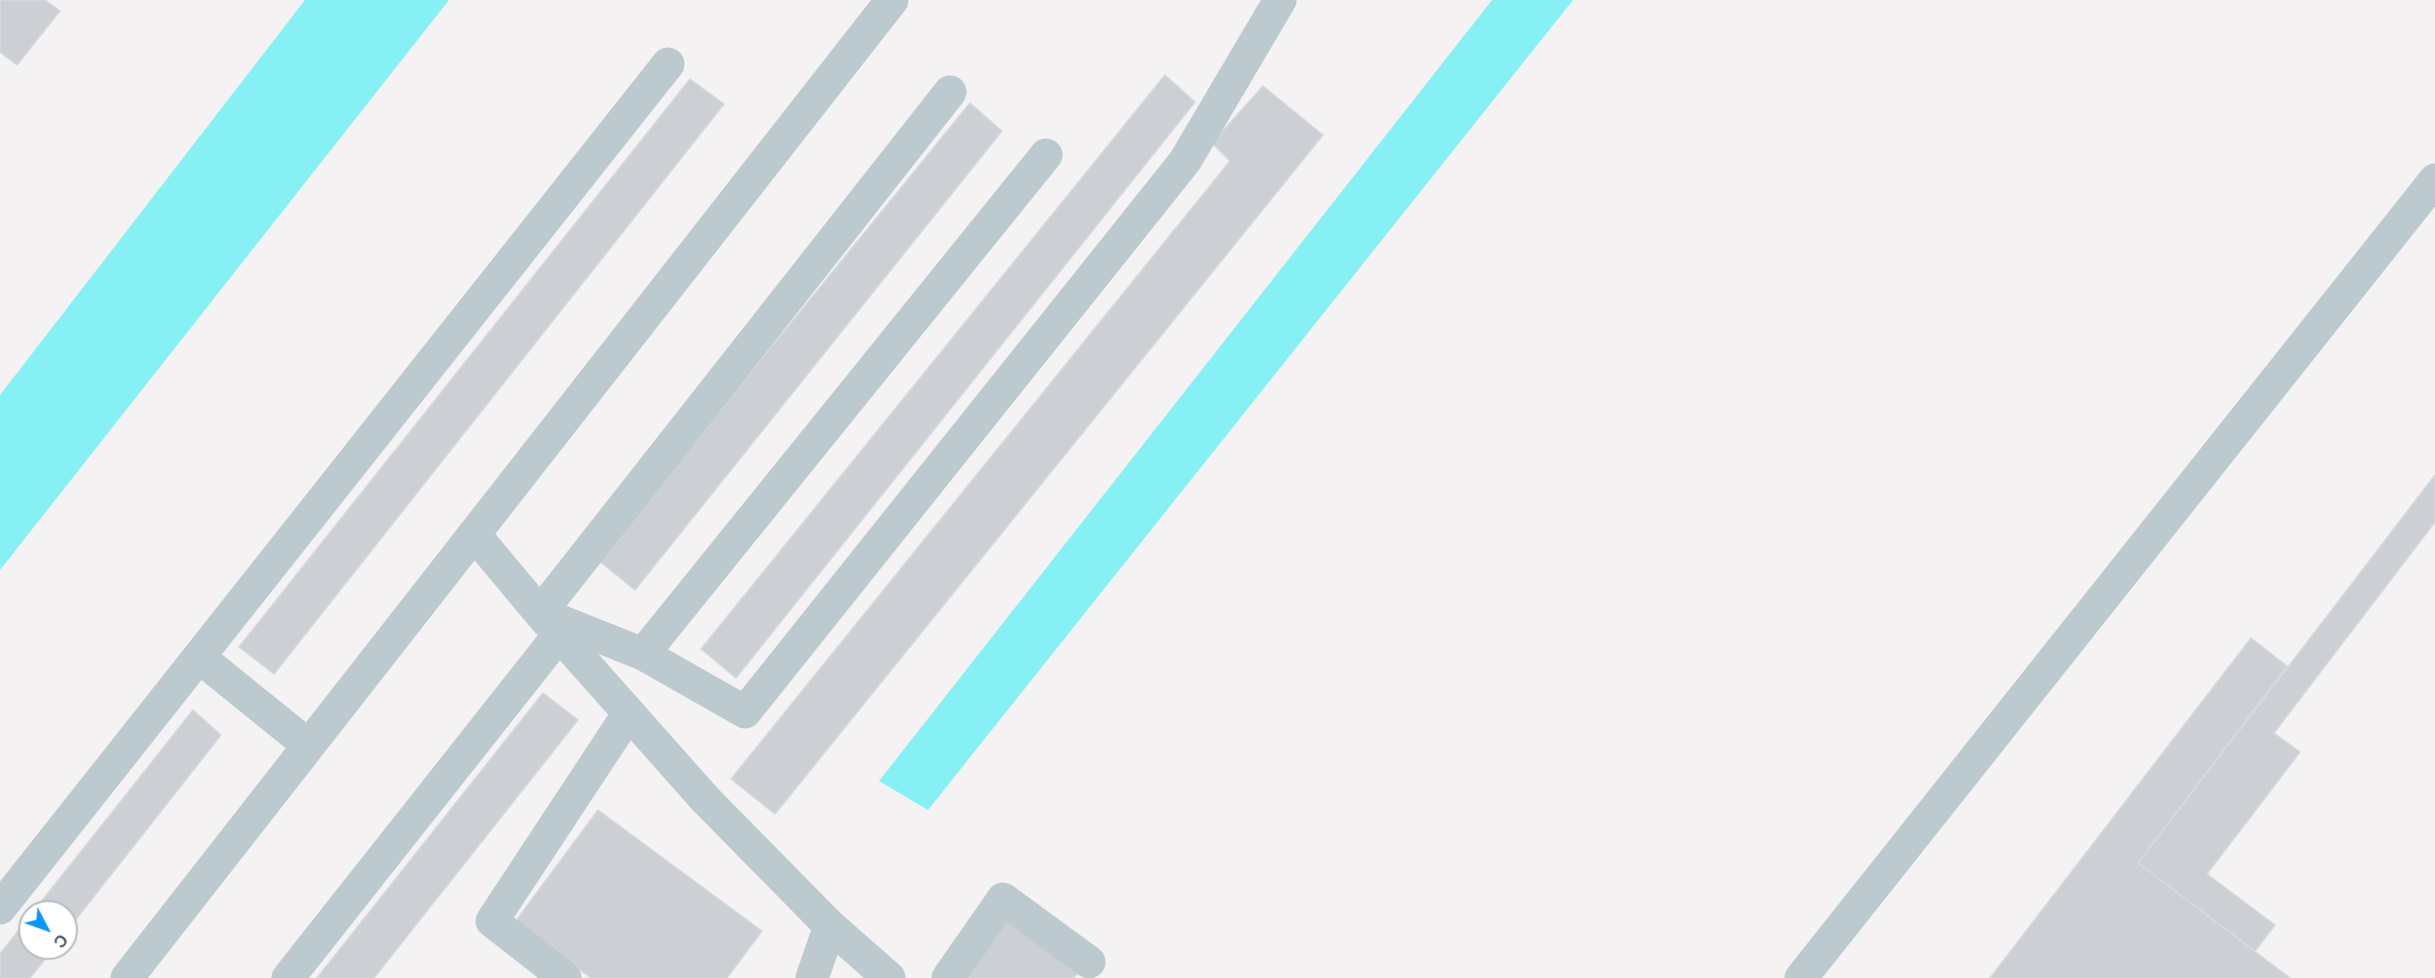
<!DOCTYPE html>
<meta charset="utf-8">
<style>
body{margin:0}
#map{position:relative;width:2435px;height:978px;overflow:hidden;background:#f4f2f2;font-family:"DM Sans",sans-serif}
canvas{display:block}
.north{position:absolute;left:18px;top:900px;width:60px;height:60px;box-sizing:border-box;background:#fff;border:2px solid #b5bdc0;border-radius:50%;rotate:131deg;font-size:16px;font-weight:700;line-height:24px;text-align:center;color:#475962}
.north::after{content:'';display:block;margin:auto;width:21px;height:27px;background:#0997f7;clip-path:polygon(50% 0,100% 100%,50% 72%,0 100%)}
</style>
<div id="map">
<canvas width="2435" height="978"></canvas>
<div class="north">С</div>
</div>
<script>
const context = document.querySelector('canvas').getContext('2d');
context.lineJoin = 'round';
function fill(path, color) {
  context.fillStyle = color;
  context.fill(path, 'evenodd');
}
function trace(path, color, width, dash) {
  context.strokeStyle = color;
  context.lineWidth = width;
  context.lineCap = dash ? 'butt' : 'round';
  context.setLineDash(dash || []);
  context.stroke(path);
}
fill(new Path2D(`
 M305 0H449L0 570V395Z
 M1492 0H1573L928 810 879 781Z`), '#87f0f5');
const building = new Path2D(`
 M0 0H45L60 11 17 65 0 52Z
 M1165 75 1195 102 736 678 701 649Z
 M690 79 724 104 274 674 239 647Z
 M1263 86 1323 135 775 814 731 779 1230 161 1212 143Z
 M970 103 1002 131 635 590 598 560Z
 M2435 475V522L2274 733 2300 752 2207 874 2275 925 2255 951 2138 863Z
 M2251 638 2287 666 2138 863 2290 978H1990Z
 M543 693 578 720 374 978H317Z
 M193 710 221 735 66 932V912H33Z
 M598 810 762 931 727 978H591L515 922Z
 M30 916V948H54L30 978H0V954Z
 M1007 921 1078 973 1074 978H965Z`);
fill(building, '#ccd0d5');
trace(building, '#d5d9de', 1.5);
trace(new Path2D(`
 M950 92 540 613 643 654 745 712 1185 161 1280 0
 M474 534 540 613 705 799 830 926
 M643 654 1046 155
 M199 657 308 745
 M0 908 668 64
 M127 978 892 0
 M288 978 559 635
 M565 978 492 921 629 713
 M812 978 830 926 889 978
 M948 978 1003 899 1089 962
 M1801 978 2435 180`), '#bcc9cf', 33);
</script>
